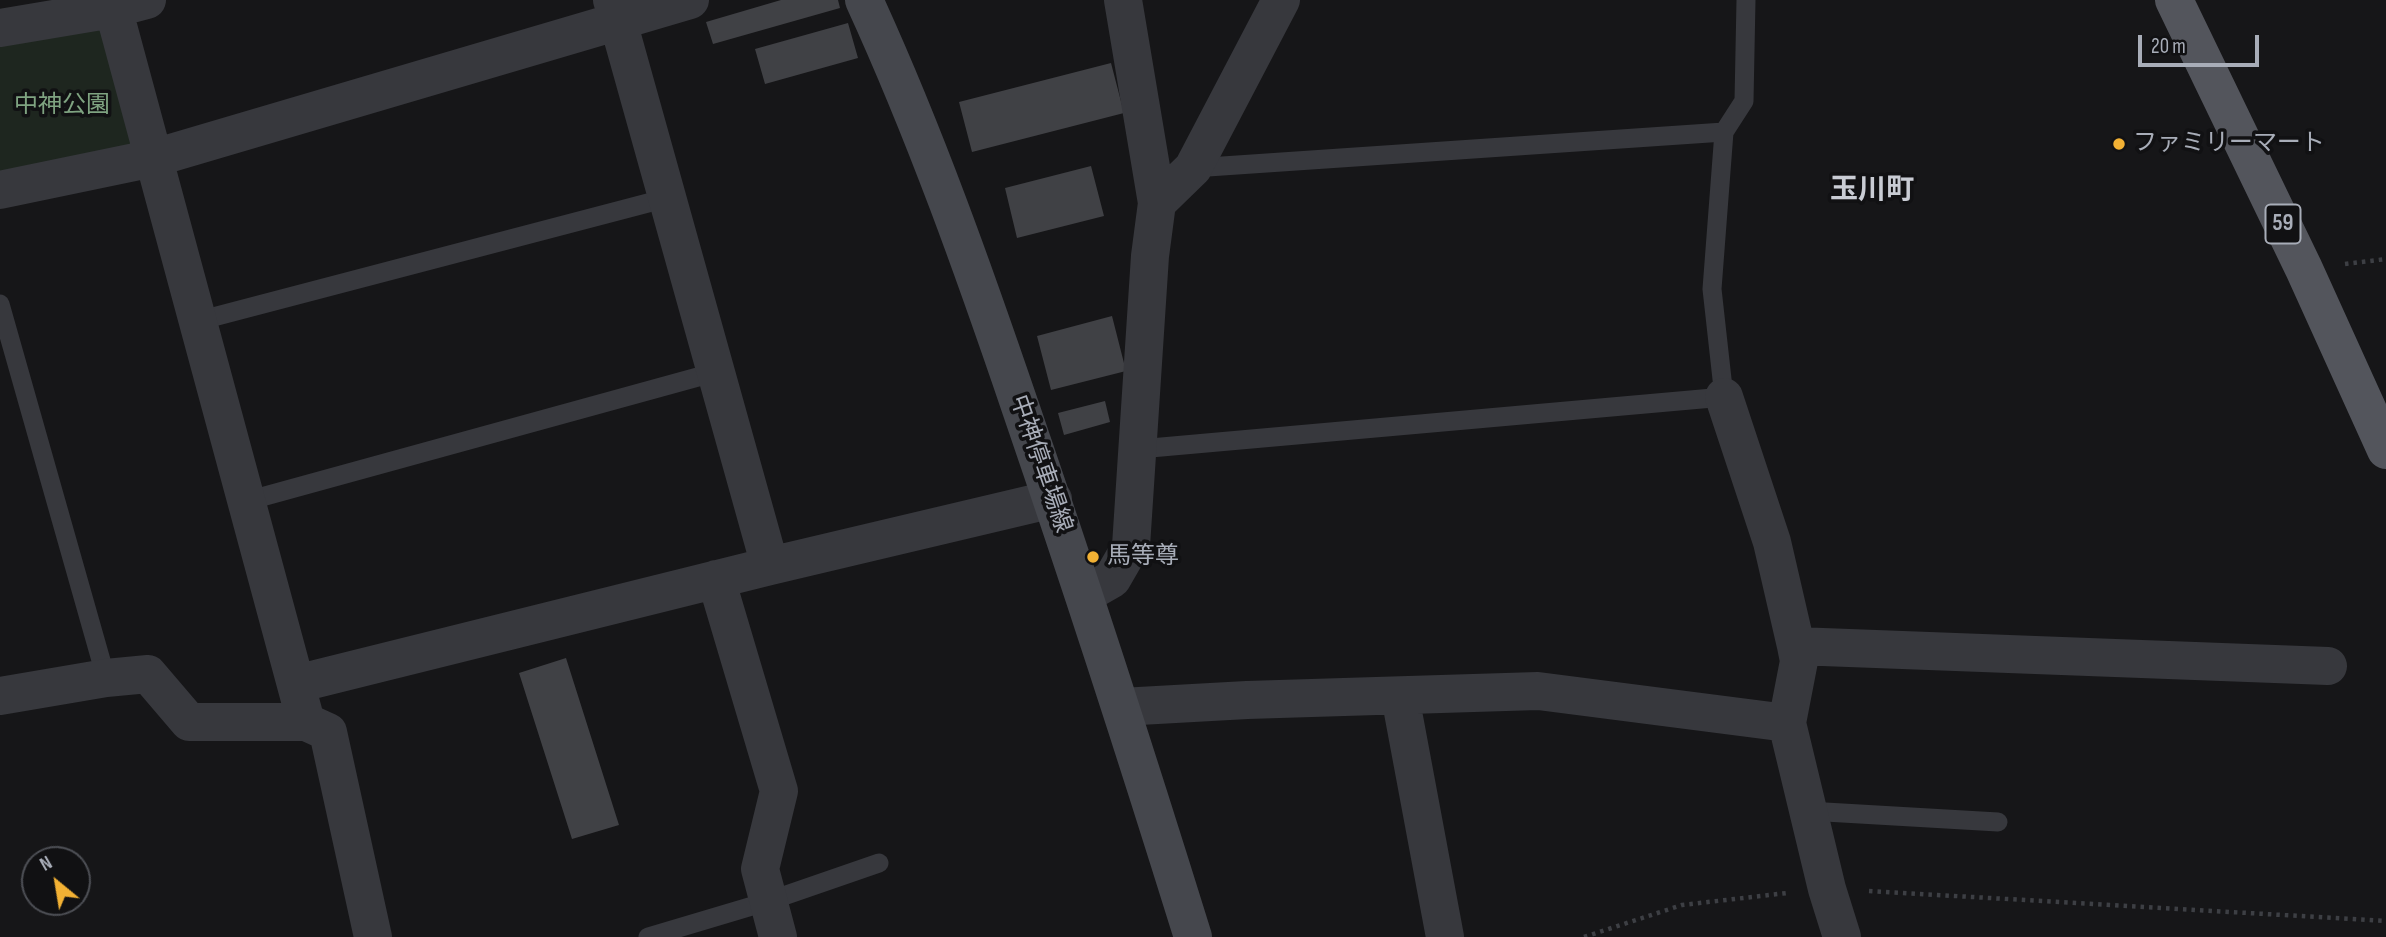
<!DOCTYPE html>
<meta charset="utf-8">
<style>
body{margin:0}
#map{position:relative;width:2386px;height:937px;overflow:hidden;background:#161618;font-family:"Sofia Sans Condensed",sans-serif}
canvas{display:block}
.north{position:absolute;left:21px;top:846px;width:70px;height:70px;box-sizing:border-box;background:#111113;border:2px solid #4d4f55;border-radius:50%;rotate:330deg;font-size:19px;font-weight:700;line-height:28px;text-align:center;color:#a8adb8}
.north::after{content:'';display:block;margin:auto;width:24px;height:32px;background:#f2b134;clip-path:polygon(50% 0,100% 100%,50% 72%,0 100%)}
.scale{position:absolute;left:2138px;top:35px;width:121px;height:32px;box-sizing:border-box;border:4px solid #a8adb8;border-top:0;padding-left:9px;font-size:21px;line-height:24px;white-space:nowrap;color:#a8adb8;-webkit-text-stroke:5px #111113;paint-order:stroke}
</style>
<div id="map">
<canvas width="2386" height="937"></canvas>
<div class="north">N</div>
<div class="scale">20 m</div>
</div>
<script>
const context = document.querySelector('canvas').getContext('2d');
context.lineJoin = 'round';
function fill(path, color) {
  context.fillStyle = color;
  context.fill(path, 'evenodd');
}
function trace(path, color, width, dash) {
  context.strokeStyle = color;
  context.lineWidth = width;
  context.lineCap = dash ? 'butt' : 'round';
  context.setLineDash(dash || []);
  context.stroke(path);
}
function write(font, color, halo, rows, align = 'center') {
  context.font = font + ' "Sofia Sans Condensed","Noto Sans JP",sans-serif';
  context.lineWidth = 7;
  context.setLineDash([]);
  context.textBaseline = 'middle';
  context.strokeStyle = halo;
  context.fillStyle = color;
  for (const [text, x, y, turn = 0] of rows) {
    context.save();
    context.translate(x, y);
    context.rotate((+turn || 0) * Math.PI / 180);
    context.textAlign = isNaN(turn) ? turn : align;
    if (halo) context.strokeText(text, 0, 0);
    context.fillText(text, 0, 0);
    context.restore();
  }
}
fill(new Path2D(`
 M103 25 138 154 0 183V41Z`), '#1e261f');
fill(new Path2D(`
 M781 0H838L840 8 713 44 706 22Z
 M848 23 858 58 765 84 755 49Z
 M1111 63 1124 113 972 152 959 102Z
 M1091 166 1104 216 1017 238 1005 188Z
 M1112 316 1126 371 1051 390 1037 336Z
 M1105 401 1110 422 1064 435 1058 413Z
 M566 658 619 825 572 839 519 673Z`), '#404145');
trace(new Path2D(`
 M2345 264 2386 259
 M1869 891 2386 921
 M1584 937 1682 905 1787 893`), '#3d3f44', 4.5, [3.5, 5]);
trace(new Path2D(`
 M1193 168 1724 132
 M0 304 106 678
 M198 321 667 198
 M1139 449 1724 397 1712 289 1724 132 1744 101 1746 0
 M247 501 716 372
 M1808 811 1998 822
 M648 937 769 901 879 863`), '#37383d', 19);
trace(new Path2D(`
 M111 0 306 722
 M612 0 770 566
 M0 28 113 9 147 0
 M0 190 154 158 690 0
 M1157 203 1193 168 1281 0
 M1724 397 1772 542 1796 646 1799 661 1787 723 1827 889 1842 937
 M716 579 779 791 760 869 778 937
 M1084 595 1112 579 1131 546 1150 256 1157 203 1123 0
 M1796 646 2328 666
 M296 684 770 566 1053 499
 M0 696 106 678 148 674 189 722H306L328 732 373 937
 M1400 696 1445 937
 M1121 707 1247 700 1538 691 1787 723`), '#37383d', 38);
trace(new Path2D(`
 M864 0C925 133 974 271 1021 409 1081 584 1138 760 1193 937`), '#45474d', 38);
trace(new Path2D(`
 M2174 0 2304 269 2386 450`), '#53555c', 38);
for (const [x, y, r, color] of [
 [2119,144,7,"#f2b134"],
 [1093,557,7,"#f2b134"]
]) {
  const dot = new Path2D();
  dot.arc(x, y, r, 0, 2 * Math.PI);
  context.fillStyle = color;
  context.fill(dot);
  trace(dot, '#111113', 2.5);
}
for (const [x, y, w] of [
 [2283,224,35]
]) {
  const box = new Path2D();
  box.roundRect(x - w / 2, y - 19.5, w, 39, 5);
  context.fillStyle = '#111113';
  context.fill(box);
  trace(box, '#a8adb8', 2);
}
write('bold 23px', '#a8adb8', null, [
 ["59",2283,224]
]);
write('24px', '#7fa381', '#111113', [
 ["中神公園",62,106]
]);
write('24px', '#a8adb8', '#111113', [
 ["ファミリーマート",2133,144],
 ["馬等尊",1107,557]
], 'left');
write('24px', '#a8adb8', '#111113', [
 ["中神停車場線",1040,464,71]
]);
write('bold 28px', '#c9ccd4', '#111113', [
 ["玉川町",1872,191]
]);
</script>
